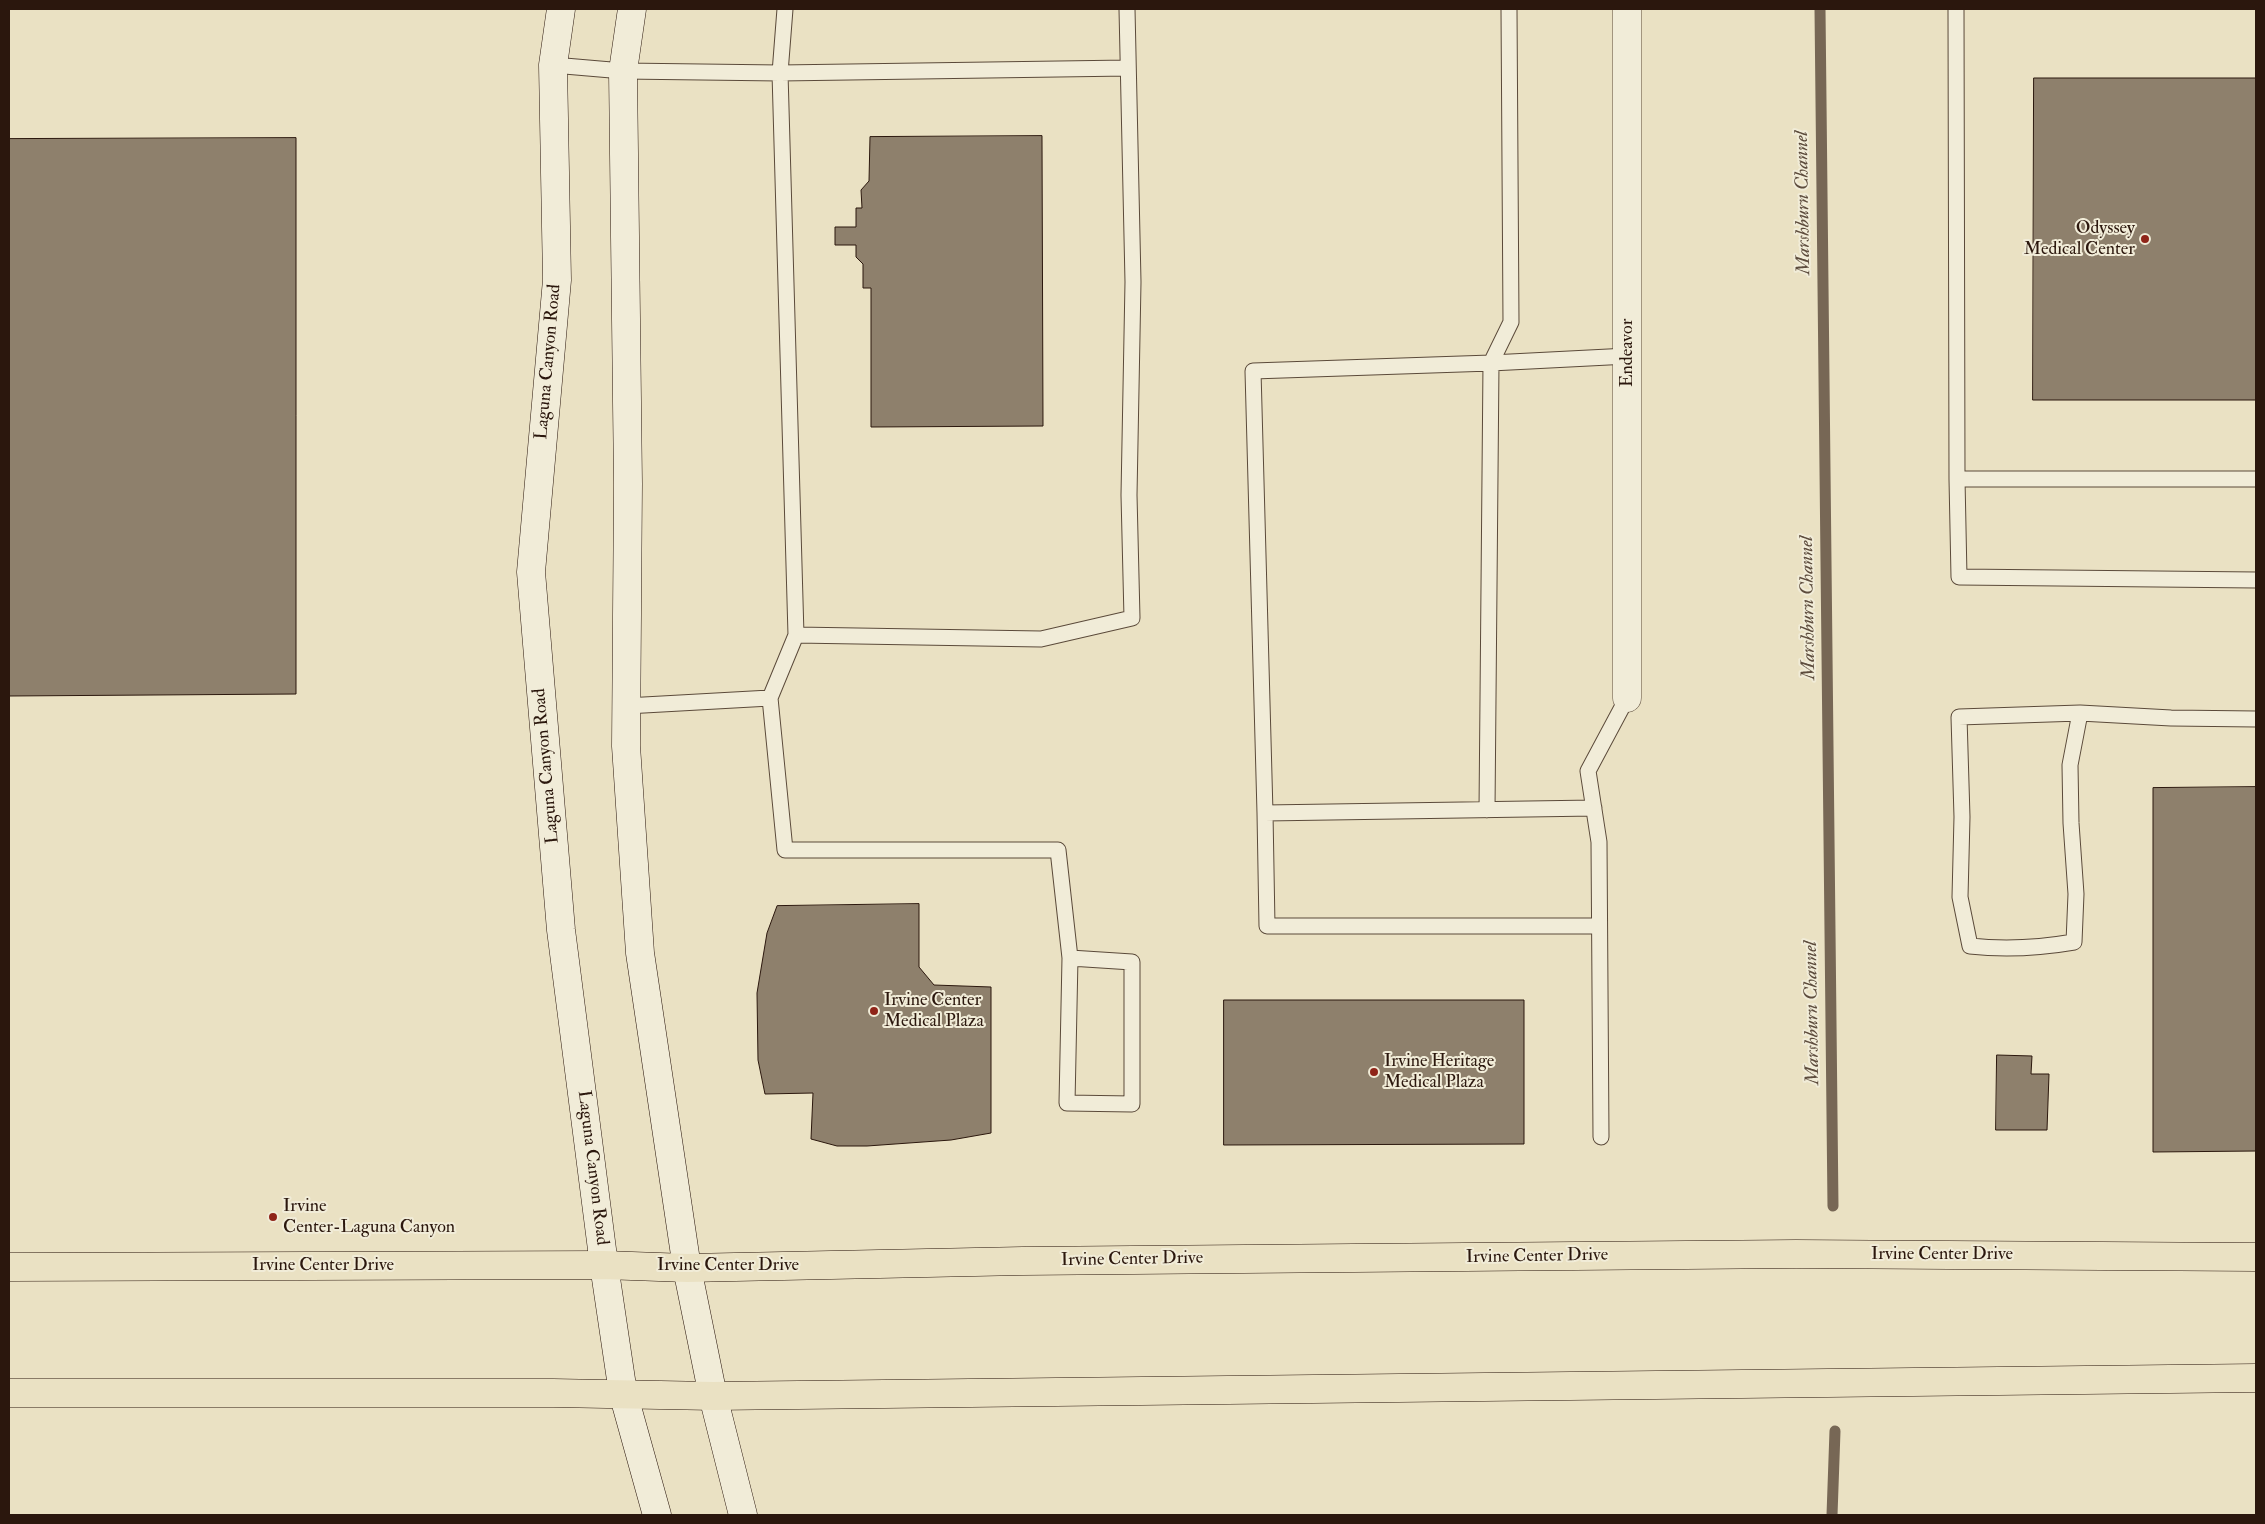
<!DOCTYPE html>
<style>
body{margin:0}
#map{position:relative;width:2265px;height:1524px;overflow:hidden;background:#eae1c3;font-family:"IM FELL Double Pica",serif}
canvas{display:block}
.frame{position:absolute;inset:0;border:10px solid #2b170d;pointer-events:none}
</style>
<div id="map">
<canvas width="2265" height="1524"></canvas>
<div class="frame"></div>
</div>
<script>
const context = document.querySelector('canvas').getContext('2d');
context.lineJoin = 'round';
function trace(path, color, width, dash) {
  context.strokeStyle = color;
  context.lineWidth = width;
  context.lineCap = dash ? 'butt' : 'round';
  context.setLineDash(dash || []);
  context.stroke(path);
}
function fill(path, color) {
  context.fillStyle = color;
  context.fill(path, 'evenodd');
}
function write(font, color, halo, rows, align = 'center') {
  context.font = font + ' "IM FELL Double Pica",serif';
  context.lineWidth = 4;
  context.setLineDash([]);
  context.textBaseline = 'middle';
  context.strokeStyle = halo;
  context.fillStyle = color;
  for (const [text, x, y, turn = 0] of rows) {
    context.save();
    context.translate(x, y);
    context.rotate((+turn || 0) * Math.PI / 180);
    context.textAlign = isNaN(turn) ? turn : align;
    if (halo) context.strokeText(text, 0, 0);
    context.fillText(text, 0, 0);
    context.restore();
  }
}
trace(new Path2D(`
 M1820 9 1833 1206
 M1832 1515 1835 1431`), '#776755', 11);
const building = new Path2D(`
 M2034 78H2256V400H2033Z
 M1042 136 1043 426 871 427V288H863V264L856 257V245H835V227H856V208H862L861 190 869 181 870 137Z
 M296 138V694L9 696V139Z
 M2256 787V1151L2153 1152V788Z
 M919 904V967L934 985 991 987V1133L951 1140 867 1146H837L811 1139 813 1093 765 1094 758 1060 757 993 767 933 777 906Z
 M1224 1000H1524V1144L1224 1145Z
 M1997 1055 2032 1056 2031 1074H2049L2047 1130H1996Z`);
fill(building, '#8e806c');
trace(building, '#2b170d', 1);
const lane = new Path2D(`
 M1956 9 1957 479
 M553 65 623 71 780 73 785 9
 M2256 479H1957L1959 577 2256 580
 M796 635 780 73 1128 68
 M770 698 785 850H1058L1070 958 1067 1103 1132 1104V962L1070 958
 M626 706 770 698 796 635 1041 639 1132 618 1129 495 1133 282 1127 9
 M2080 713 1959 717 1962 817 1960 897 1970 946C2006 950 2039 948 2074 942L2076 894 2071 823 2070 765 2080 713 2171 718 2256 719
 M1594 808 1265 813 1253 371 1491 363 1628 356
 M1487 810 1491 363 1511 322 1509 9
 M1265 813 1267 926H1599
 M1601 1137 1599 842 1588 771 1627 698`);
const street = new Path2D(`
 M1627 698V9`);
const secondary = new Path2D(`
 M561 9 553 65 557 280 531 572 561 930 604 1265 623 1393 657 1515
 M632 9 623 71 628 484 626 746 640 953 687 1268 713 1396 743 1515`);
const primary = new Path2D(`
 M9 1267 604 1265 687 1268 1023 1261 1796 1254 2256 1257
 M9 1393H553L713 1396 2256 1378`);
trace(lane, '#5b4a3a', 17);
trace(street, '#5b4a3a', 29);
trace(secondary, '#2b170d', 29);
trace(primary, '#2b170d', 29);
trace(lane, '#f1ecd8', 15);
trace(street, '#f1ecd8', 28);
trace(secondary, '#f1ecd8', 28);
trace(primary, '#eae1c3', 28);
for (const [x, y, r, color] of [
 [2145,239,5,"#8f2418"],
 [874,1011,5,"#8f2418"],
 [1374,1072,5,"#8f2418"],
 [273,1217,5,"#8f2418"]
]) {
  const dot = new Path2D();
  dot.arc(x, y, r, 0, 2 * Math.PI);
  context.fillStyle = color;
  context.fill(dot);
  trace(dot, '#f1ecd8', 2);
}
write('18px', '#2b170d', '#f1ecd8', [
 ["Odyssey",2135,229,"right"],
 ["Medical Center",2135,250,"right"],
 ["Irvine Center",884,1001],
 ["Medical Plaza",884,1022],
 ["Irvine Heritage",1384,1062],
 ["Medical Plaza",1384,1083],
 ["Irvine",283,1207],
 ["Center-Laguna Canyon",283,1228]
], 'left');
write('18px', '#2b170d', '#f1ecd8', [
 ["Endeavor",1628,353,-90],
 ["Laguna Canyon Road",549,362,-85],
 ["Laguna Canyon Road",547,766,-95],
 ["Laguna Canyon Road",592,1168,83],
 ["Irvine Center Drive",1942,1255],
 ["Irvine Center Drive",1537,1257,-1],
 ["Irvine Center Drive",1132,1260,-1],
 ["Irvine Center Drive",323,1266],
 ["Irvine Center Drive",728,1266]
]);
write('italic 19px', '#5d4c3d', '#f1ecd8', [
 ["Marshburn Channel",1804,203,-91],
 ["Marshburn Channel",1809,608,-91],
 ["Marshburn Channel",1813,1013,-91]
]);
</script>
